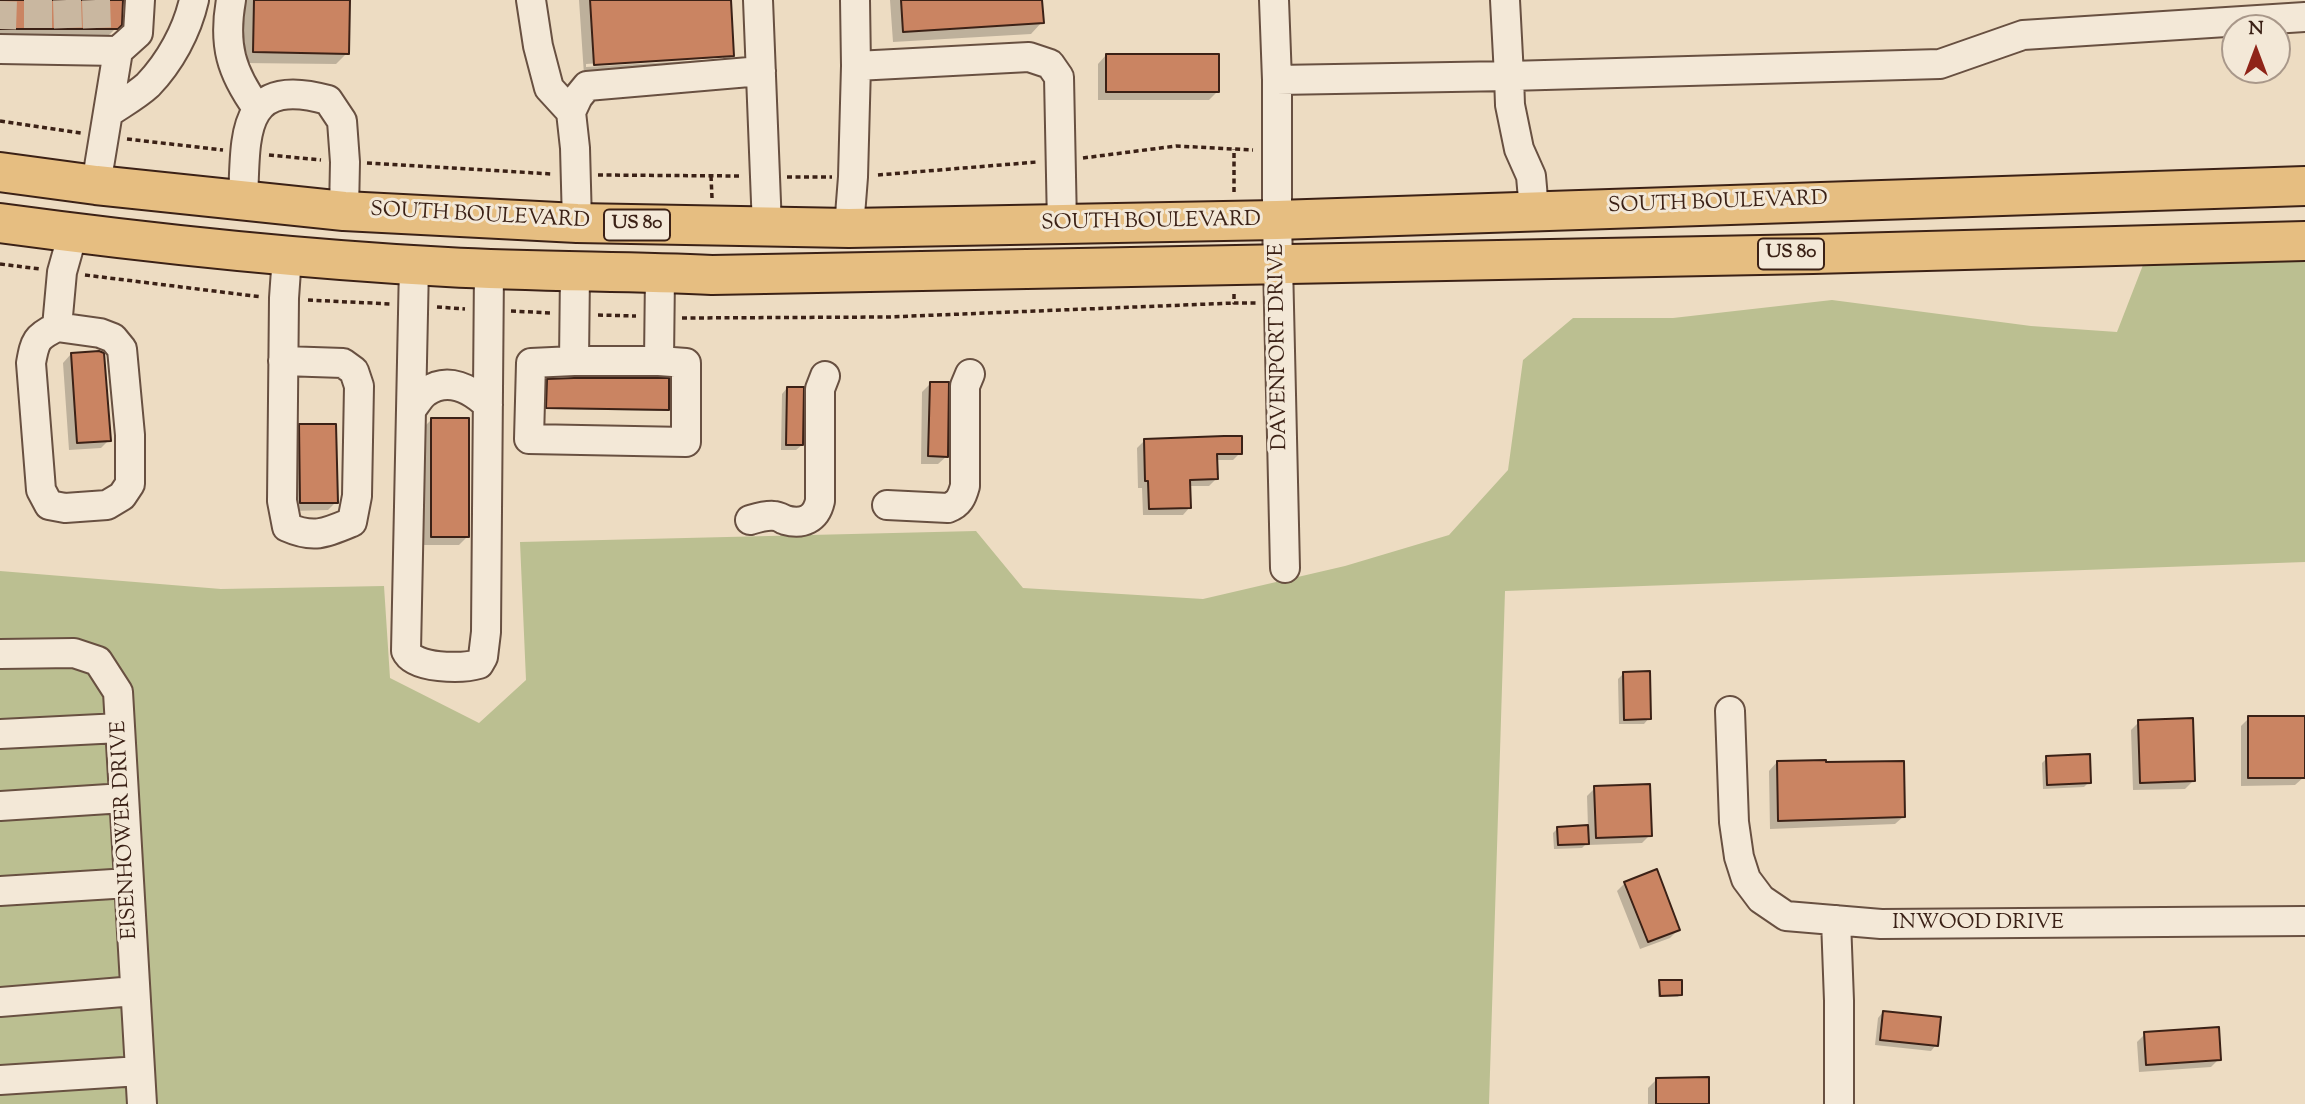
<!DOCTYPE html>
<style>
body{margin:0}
#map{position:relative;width:2305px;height:1104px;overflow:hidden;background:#eddcc2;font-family:"Sorts Mill Goudy",serif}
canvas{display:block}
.north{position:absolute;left:2221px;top:14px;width:70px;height:70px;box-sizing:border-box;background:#f3e8d7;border:2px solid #a9988a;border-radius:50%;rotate:0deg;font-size:19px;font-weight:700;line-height:28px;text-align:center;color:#3b2116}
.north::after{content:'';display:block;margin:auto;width:24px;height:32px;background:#8f2418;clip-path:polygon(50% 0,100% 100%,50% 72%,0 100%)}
</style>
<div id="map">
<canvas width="2305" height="1104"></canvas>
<div class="north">N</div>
</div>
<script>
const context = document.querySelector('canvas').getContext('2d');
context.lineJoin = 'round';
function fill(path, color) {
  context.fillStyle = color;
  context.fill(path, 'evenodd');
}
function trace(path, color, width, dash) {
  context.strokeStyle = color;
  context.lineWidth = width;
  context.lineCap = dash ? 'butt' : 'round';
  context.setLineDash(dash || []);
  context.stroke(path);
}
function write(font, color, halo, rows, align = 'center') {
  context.font = font + ' "Sorts Mill Goudy",serif';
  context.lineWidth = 6;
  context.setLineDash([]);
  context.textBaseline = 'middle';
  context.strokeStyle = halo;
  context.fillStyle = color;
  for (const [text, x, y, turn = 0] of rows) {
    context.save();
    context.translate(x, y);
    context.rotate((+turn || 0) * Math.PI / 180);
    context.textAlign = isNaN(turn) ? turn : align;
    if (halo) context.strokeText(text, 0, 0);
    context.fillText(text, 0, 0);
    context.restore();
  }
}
fill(new Path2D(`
 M2305 261V562L1505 591 1489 1104H0V571L221 589 384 586 390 678 479 723 526 680 520 542 976 531 1023 588 1203 599 1345 566 1449 535 1508 470 1523 360 1573 318H1673L1832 300 2031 326 2117 332 2143 265Z`), '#bbbf91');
fill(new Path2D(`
 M0 0H122L120 24 105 39H0Z
 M247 0H348L347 53 336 64 242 63 243 4Z
 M579 0H729L733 55 722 66 584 75ZM723 55V59L586 67V64Z
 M890 0H1041L1042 22 1031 34 893 42Z
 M1106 55 1217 92 1209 100H1098V64Z
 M71 354 109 440 101 448 69 450 63 363Z
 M548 381 668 409 666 411 545 409 546 383Z
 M930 384 947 456 938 464H921L922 392Z
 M787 388 802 445 796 450H781L782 394Z
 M431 420 467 537 459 545H423V428Z
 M300 426 336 502 328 510 293 511 292 434Z
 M1144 441 1240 453 1233 460H1216V479L1209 486H1189L1190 507 1183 515H1143L1142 488H1138L1137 448Z
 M1623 674 1649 718 1644 724H1619L1618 679Z
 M2249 718 2304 777 2295 785 2241 786V726Z
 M2139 722 2193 781 2185 789 2133 790 2131 730Z
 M2047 758 2089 782 2084 787 2043 789 2042 763Z
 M1777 762 1904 816 1895 824 1770 829 1769 771Z
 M1595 788 1650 835 1642 843 1588 845V842L1582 848 1554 849 1553 833 1558 828 1588 827 1587 796Z
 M1625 883 1678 930 1670 938 1640 949 1617 891Z
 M1660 982 1680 994 1678 997H1658V984Z
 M1883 1012 1936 1045 1931 1051 1875 1045 1878 1018Z
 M2145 1034 2219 1059 2211 1067 2139 1072 2137 1042Z
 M1656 1080 1708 1104H1648V1088Z`), '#0003');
const building = new Path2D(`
 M0 0H123L122 25 118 29H0Z
 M254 0H350L349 54 253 52Z
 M590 0H731L734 56 594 65Z
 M901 0H1042L1044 23 903 32Z
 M1106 54H1219V92H1106Z
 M99 351 104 353 111 441 77 443 71 353Z
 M574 378H669V410L546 408 547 379Z
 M930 382H949L948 457 928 456Z
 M787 387H804L803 445H786Z
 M431 418H469V537H431Z
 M299 424H336L338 503H300Z
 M1224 436H1242V454H1217L1218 479 1190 480 1191 508 1149 509 1148 481H1145L1144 439Z
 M1650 671 1651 719 1624 720 1623 672Z
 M2248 716H2305V778H2248Z
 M2193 718 2195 781 2140 783 2138 720Z
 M2090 754 2091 783 2047 785 2046 756Z
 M1826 760V762L1904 761 1905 817 1778 821 1777 761Z
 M1650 784 1652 836 1596 838 1594 786Z
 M1588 825 1589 844 1558 845 1557 827Z
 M1657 869 1680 930 1648 942 1624 882Z
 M1659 980H1682V995L1660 996Z
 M1883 1011 1941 1017 1938 1046 1880 1040Z
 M2219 1027 2221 1060 2146 1065 2144 1032Z
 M1709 1077V1104H1656V1078Z`);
fill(building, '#ca8462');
trace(building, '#3b2116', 2);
trace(new Path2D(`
 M38 0V29
 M67 0 68 29
 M96 0 97 29
 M2 29 3 0`), '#c9b7a0', 28, [28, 14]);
const minor = new Path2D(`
 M231 0C223 45 231 72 257 108
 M531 0 538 46 549 88 571 112
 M758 0 767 227
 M855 0 856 66
 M1274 0 1277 80V220L1285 568
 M0 49 118 51
 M1277 80 1509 76 1505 0
 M108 113C121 104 136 96 148 85 170 62 187 31 194 0
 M96 185 118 51 138 33 140 0
 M243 201C246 136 239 75 328 100L342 121 345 162 344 211
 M1534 210 1531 176 1519 149 1510 105 1509 76 1940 64 2023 35 2305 17
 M577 223 575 148 571 112 578 97 587 86 761 71
 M849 228 853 177 856 66 1029 57 1050 64 1059 77 1062 225
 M414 265 406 651C414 669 462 669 479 664L483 657 486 632 489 269
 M575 273 574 361H659L660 274
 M57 327 100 333 113 338 122 349 130 435V484L122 496 107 505 65 508 49 505 41 490 31 363C35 341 36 337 57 327L62 272 73 233
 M283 361 343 363 354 371 359 386 357 496 352 522C326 533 314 539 287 527L282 501 284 298 287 256
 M574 361 531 363 529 439 686 442V363L659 361
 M411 410C416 404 420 396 426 392 448 376 471 389 488 405
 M887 505 948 508C959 504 962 497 965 486V386L970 374
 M750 520C757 518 767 515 774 516 778 516 781 518 785 520 803 525 816 519 820 501V389L825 376
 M0 654 74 653 98 661 118 692 142 1104
 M1730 711 1734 822 1739 857 1746 879 1761 899 1786 916 1881 924 2305 921
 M0 734 120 728
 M0 806 124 798
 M0 891 129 883
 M1836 920 1839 1001V1104
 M0 1002 135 991
 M0 1080 140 1071`);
const highway = new Path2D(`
 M0 172 96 185 344 211 577 223 849 228 1277 220 2305 186
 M0 223C148 243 298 259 447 267 536 272 624 271 712 275L1813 254 2305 241`);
trace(minor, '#685041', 32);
trace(highway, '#3b2116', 42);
trace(new Path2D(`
 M0 121 81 133
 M127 139 223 150
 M269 155 321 160
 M1083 158 1176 146 1253 150
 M367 163 552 174
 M598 175 741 176
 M878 175 1037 162
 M711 176 712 198
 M787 177H832
 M1234 192V149
 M0 264 40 269
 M85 275 262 297
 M1234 294V303H1257
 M308 300 391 304
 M437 307 465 309
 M511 311 552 313
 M598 315 636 316
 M682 318 888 317 1234 303`), '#3b2116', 3.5, [5, 3.5]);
trace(minor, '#f3e8d7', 28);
trace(highway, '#e6be81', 38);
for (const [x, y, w] of [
 [637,225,66],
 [1791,254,66]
]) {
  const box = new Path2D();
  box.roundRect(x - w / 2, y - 15.5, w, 31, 5);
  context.fillStyle = '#f3e8d7';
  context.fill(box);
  trace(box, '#3b2116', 2);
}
write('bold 19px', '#3b2116', null, [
 ["US 80",637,225],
 ["US 80",1791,254]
]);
write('21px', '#3b2116', '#f3e8d7', [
 ["SOUTH BOULEVARD",1718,204,-2],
 ["SOUTH BOULEVARD",480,217,3],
 ["SOUTH BOULEVARD",1151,223,-1],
 ["DAVENPORT DRIVE",1280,347,-91],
 ["EISENHOWER DRIVE",126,830,-93],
 ["INWOOD DRIVE",1978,924]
]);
</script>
